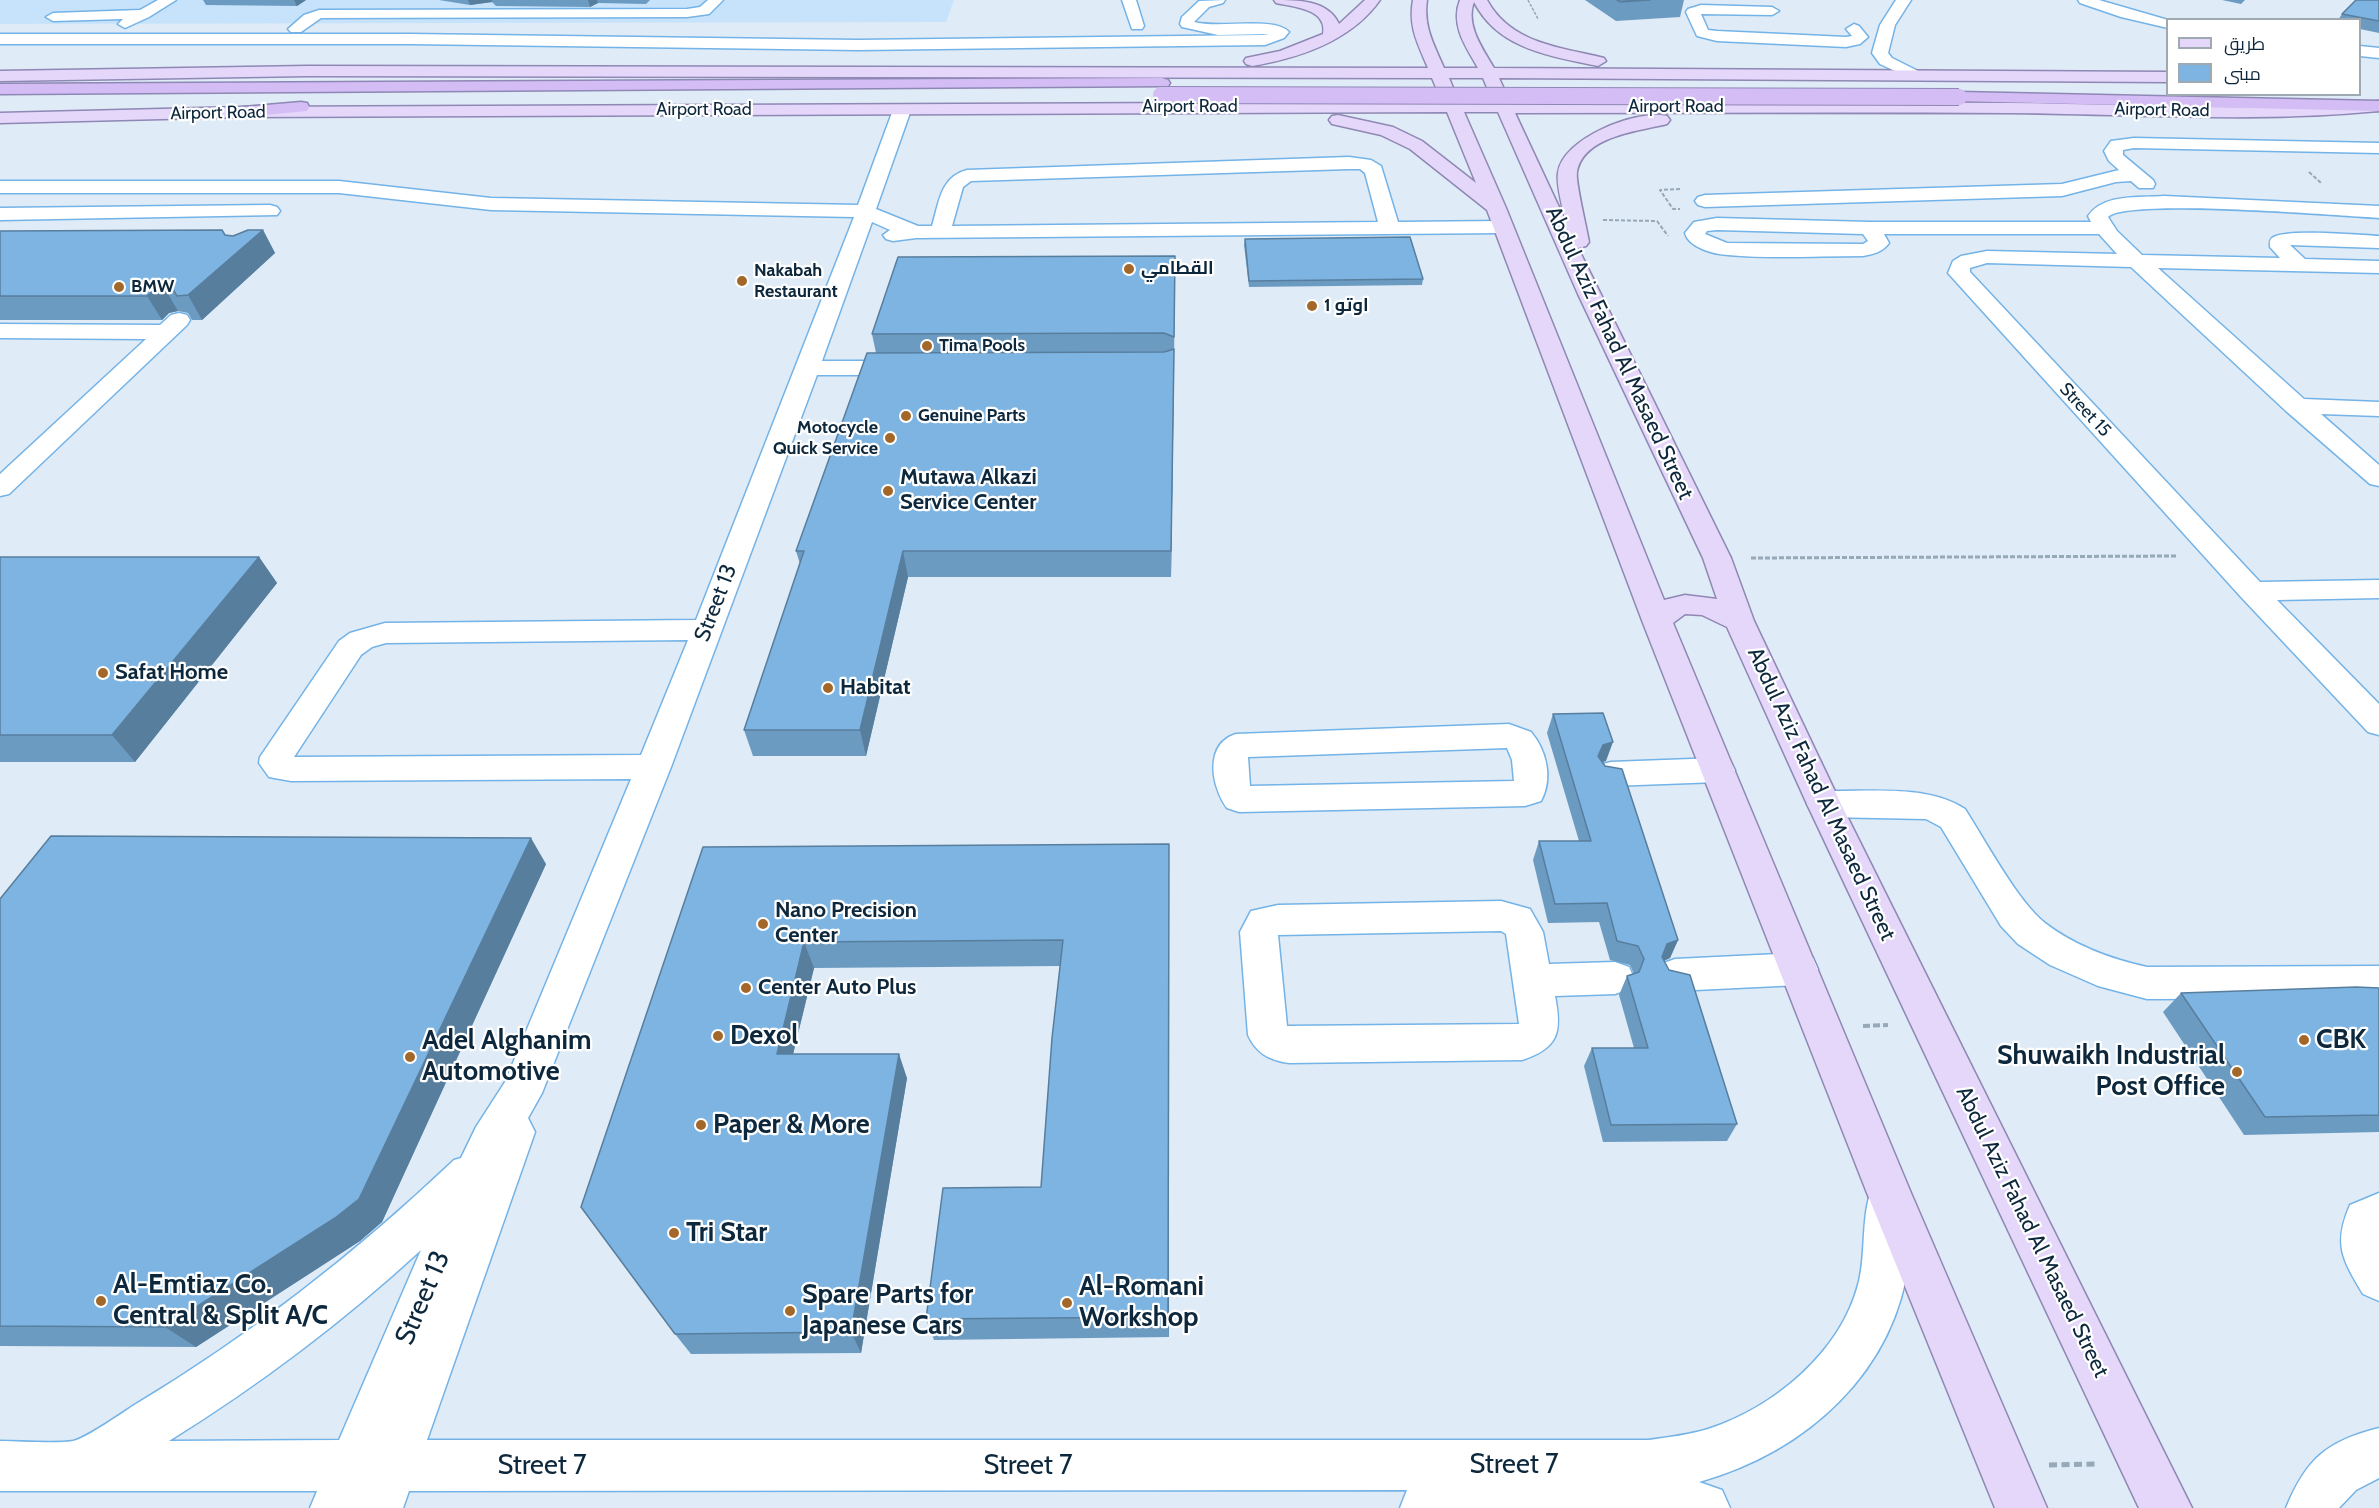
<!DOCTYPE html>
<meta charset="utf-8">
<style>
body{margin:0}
#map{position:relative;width:2379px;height:1508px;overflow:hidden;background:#dfebf6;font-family:Cabin,Cairo,sans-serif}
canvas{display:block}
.legend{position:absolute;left:2166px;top:18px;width:195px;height:78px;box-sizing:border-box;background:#fff;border:2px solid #9ea9b1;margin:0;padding:8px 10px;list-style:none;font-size:18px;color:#0d283c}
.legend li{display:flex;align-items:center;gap:12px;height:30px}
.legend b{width:30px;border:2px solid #9ea9b1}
</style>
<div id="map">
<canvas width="2379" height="1508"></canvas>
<ul class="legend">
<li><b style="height:8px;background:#e5d7f9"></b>طريق</li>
<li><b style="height:16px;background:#7db4e2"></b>مبنى</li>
</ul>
</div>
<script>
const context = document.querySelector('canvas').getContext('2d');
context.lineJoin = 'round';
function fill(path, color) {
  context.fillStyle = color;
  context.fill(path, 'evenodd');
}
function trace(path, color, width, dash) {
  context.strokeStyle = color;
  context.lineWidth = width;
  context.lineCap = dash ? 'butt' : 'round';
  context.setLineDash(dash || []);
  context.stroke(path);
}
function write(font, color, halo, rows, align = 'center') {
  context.font = font + ' Cabin,Cairo,sans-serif';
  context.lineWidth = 4.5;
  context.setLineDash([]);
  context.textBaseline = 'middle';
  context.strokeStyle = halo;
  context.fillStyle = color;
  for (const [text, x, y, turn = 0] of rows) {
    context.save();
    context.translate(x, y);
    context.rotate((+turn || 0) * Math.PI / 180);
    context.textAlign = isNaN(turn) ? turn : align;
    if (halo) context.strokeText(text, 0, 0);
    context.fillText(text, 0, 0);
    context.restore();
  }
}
fill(new Path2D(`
 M0 0H954L946 22 0 24Z`), '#c7e3fb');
const minor = new Path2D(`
 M158 0H176L149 17 125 28 118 24 123 19 53 21 46 17 53 13 140 10Z
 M708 0H723L709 14 687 17 321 18 301 32H291L288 29 304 15 319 10 687 9 700 7Z
 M1122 0H1136L1144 26 1142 29H1132Z
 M1225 0 1223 3 1209 7 1194 22C1218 29 1275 16 1289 32L1284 38 1265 45 858 50 410 44H0V34H410L858 40 1263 35 1269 34 1218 35 1182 27 1180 24 1182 17 1199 1Z
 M1896 0H1911L1895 25 1888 53 1892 58 1918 71 1920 74 1912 79 1880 64 1872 53 1880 25Z
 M2078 0H2099L2168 20V28L2121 17 2080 3Z
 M1701 5 1772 7 1779 11 1772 15 1701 14 1708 30 1717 31 1846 37 1852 36 1846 29 1854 24 1859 26 1868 37 1860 44 1846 47 1717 41 1697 36 1686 12 1688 9Z
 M2360 46 2379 48V58L2360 56Z
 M902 105 908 106 911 110 876 209 918 226H932C939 203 940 177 967 170L1349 157 1371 160 1381 166 1398 222 1503 221 1510 223 1513 227 1510 231 1503 233 916 238 893 241 886 239 883 235 890 230 872 222 822 361H907L915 363 919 368 915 373 907 375H817L671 767 542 1093 528 1118 535 1132 427 1440H1649C1669 1437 1689 1435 1708 1429 1773 1408 1840 1353 1858 1285 1867 1253 1860 1216 1873 1186L1889 1180 1905 1186C1914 1209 1912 1234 1909 1258 1896 1372 1806 1452 1699 1482L1722 1490 1730 1508H1400L1407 1490 409 1491 403 1508H310L317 1491H0V1441C20 1441 54 1444 73 1441 87 1438 122 1413 136 1404 251 1335 356 1253 454 1160L461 1158 476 1127 505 1082 631 779 291 781 269 777 259 763 260 757 339 641 350 633 385 623 696 620 854 217 491 210 339 193H0V181H339L491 198 858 205 893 110 896 106ZM1349 169H1360L1365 173 1378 222 952 226 963 187 971 181ZM688 640 641 755 294 757 361 655 372 647 386 643ZM421 1250 339 1440 169 1441C259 1385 343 1322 421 1250Z
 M2134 138 2379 143V153L2134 148 2123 150V155L2153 180 2155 184 2153 188H2139L2131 181 2116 182 2062 196 1705 207 1698 205 1695 201 1698 197 1705 195 2062 184 2119 170 2109 161 2104 151 2111 141Z
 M2164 196 2379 206V218C2341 216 2127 198 2108 217L2117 231 2142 255 2280 258 2270 247C2270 243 2269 241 2272 238 2283 228 2361 235 2379 236V248L2290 245 2305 259 2379 261V273L2158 268 2304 399 2379 402V416L2321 414 2379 465V486L2370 484 2286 411 2131 267 1987 263 1970 268V272L2260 582 2379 580V598L2277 600 2379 704V735L2368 732 2241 597 1948 273 1953 261 1961 256 1987 251 2117 254 2099 234H1884L1889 243C1883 252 1873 254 1863 256 1820 256 1770 259 1728 255 1714 254 1689 248 1685 233L1694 222 1717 218 1870 222H2091L2088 216C2104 193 2139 198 2164 196ZM1717 230 1863 234 1868 241 1863 244 1727 243 1705 234 1707 231Z
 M270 205 277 207 280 211 277 215 0 220V208Z
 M179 313 187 315 190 320 187 325 9 494 0 496V474L146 339 0 338V324L160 325 171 315Z
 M1509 724 1531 732C1547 751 1553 779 1541 801L1525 806 1239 812 1227 808C1211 786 1204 744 1236 734ZM1507 748 1512 760 1514 781 1250 786 1248 757Z
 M1718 758 1730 761 1735 770 1730 779 1718 782 1611 786 1599 783 1594 774 1599 765 1611 762Z
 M1824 791C1869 792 1926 784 1965 809 1985 840 2018 902 2045 923 2075 946 2111 959 2147 967L2379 966V998L2147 999 2098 986 2050 965 2018 944 2001 926 1941 827 1926 819 1824 817 1812 813 1807 804 1812 795Z
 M1501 901 1530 909 1543 932 1549 964 1615 962 1629 967 1634 978 1629 989 1615 994 1555 996C1562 1032 1559 1048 1522 1060L1289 1063C1269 1060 1256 1053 1248 1035L1240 932 1251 911 1278 905ZM1501 931 1506 934 1519 1024 1287 1026 1278 935Z
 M1799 953 1813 958 1818 969 1813 980 1799 985 1675 991 1661 986 1656 975 1661 964 1675 959Z
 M2379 1193V1301L2363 1294C2342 1259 2333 1244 2350 1205Z
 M2379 1428V1478L2356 1490 2339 1508H2286C2306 1459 2327 1441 2379 1428Z`);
const major = new Path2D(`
 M1274 0C1298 0 1328 0 1339 24L1365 0H1380C1351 41 1300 58 1252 66L1246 64 1244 61 1246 58 1280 51 1323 34C1328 9 1294 7 1276 3Z
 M1413 0H1427C1423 26 1434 45 1444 68H1478C1466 47 1450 25 1460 0H1487C1511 44 1560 47 1604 58L1606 61 1598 66C1550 56 1498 49 1474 2 1465 25 1483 49 1494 68L2168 72V82L1499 78 1510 102C1676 102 1842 102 2008 103 2132 104 2256 113 2379 101V111C2256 123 2132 114 2008 113 1844 112 1679 113 1515 113L1565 220C1563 208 1556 185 1558 173 1562 138 1637 109 1667 116L1670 120 1667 124C1639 131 1583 136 1577 172 1575 181 1587 229 1589 242L1586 246 1578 248 1731 558 1754 621 1841 804 2192 1508H2139L1807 804 1727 627 1702 615 1685 614 1673 623 1911 1193 2047 1508H1995L1867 1193 1643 623 1487 210 1410 149 1381 135 1332 124 1329 120 1332 116 1338 115 1393 127 1422 141 1476 183 1447 112 243 117 0 123V113L243 107 1442 102 1432 78 308 76 0 81V71L308 66 1428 68C1418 44 1408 27 1413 0ZM1449 78H1483L1493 102H1459ZM1464 112H1498L1578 294 1703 558 1717 599 1685 595 1664 600 1506 208Z`);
const highway = new Path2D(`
 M1162 78 1168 80 1170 83 1168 86 0 94V84Z
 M1959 92 2379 101V111L1953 101 1951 97Z
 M301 102 307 103 309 107 307 111 243 117 237 116 234 112 237 108 243 107Z`);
trace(minor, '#73b3e7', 3);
trace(major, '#8e88b4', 3);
trace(highway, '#8e88b4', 3);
trace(new Path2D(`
 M1528 0 1538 19`), '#97a8b6', 1.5, [3, 1.5]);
trace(new Path2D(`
 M2309 172 2321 183
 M1680 189 1660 190 1673 209H1680
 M1603 220 1657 221 1668 236`), '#97a8b6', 2, [4, 2]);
trace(new Path2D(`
 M1751 558 2176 556`), '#97a8b6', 3, [5, 2]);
trace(new Path2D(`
 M1863 1026 1888 1025`), '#97a8b6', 4, [7, 3]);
trace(new Path2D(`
 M2049 1465 2096 1464`), '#97a8b6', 5, [8, 4.5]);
fill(minor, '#fff');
fill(major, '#e5d7f9');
fill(highway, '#d4bcf5');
const highwayBridge = new Path2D(`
 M1161 95 1959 97`);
trace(highwayBridge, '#8e88b4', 18, []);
trace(highwayBridge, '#d4bcf5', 16);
fill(new Path2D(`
 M203 0H306L297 6 206 5Z
 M439 0H650L646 4 598 3 590 7 496 6 492 2 470 5Z
 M1585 0H1684L1680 17 1616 21Z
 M2222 0H2245L2241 4Z
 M2379 0V33L2360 29V20H2338L2342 14Z
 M263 230 275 253 202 320H192L188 313 178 311 169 313 162 320H0V231L225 235 233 236Z
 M1245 239 1423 279 1422 285 1249 287 1244 245Z
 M1175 256 1174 372 1171 577H908L866 756H753L744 730 800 564 796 551 876 353 872 334Z
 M0 557H259L277 583 135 762H0Z
 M1553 714 1606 761 1602 762 1678 940 1670 958 1664 961 1737 1124 1727 1141 1603 1142 1584 1066 1592 1048H1634L1619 995 1627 976 1634 974 1630 965 1610 960 1599 922 1548 923 1533 860 1539 841H1579L1547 733Z
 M703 847 1169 870V1337L934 1340 926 1319 1041 1187 1060 966 814 968 793 1054 907 1078 861 1353 691 1354 675 1334Z
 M546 864 382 1222 360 1241 196 1347 0 1346V899Z
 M2379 988V1132L2244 1135 2163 1012 2181 993Z`), '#6c9bc2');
fill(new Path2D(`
 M294 0H306L297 6Z
 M468 0H492V2L470 5Z
 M588 0H597L598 3 590 7Z
 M263 230 275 253 202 320 188 295Z
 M164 287 178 311 169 313 162 320 147 296 155 289Z
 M1174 349V372L1171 577V551Z
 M903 551 908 577 866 756 860 730Z
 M259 557 277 583 135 762 112 735Z
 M1613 742 1606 761 1597 764 1598 756 1603 745Z
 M531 838 546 864 382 1222 360 1241 196 1347 165 1327Z
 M1169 844V1337L1168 1317Z
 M1678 940 1670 958 1659 963 1667 944Z
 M804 942 814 968 787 1079 777 1054Z
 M899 1054 907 1078 861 1353 851 1332Z`), '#587e9e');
const building = new Path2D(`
 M1617 0H1650L1620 2Z
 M2356 0H2379V21L2342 14Z
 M222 230 225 235 233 236 248 230H263L188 295 177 296 173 289 164 287 155 289 147 296H0V231Z
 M1410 237 1423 279 1249 281 1245 239Z
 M1175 256 1174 337 1164 333 872 334 898 257Z
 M1174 349 1171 551H903L860 730H744L804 551H796L867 353 1164 352Z
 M0 557H259L112 735H0Z
 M1603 713 1613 742 1603 745 1598 756 1605 766 1622 769 1678 940 1667 944 1662 957 1669 970 1690 975 1737 1124 1611 1125 1592 1048H1648L1627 976 1639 972 1644 959 1638 946 1617 941 1607 903 1555 904 1539 841H1591L1553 714Z
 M51 836 531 838 359 1199 335 1218 165 1327 0 1326V899Z
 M1169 844 1168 1317 926 1319 943 1188 1041 1187 1052 1038 1063 940 804 942 777 1054H899L851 1332 675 1334 581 1207 703 847Z
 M2356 987 2379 988V1115L2265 1117 2181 993Z`);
fill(building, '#7db4e2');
trace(building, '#587e9e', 1.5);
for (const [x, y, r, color] of [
 [1129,269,6,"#a36829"],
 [742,281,6,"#a36829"],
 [119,287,6,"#a36829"],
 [1312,306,6,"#a36829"],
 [927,346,6,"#a36829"],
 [906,416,6,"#a36829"],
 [890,438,6,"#a36829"],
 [888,491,6,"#a36829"],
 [103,673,6,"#a36829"],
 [828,688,6,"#a36829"],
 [763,924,6,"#a36829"],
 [746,988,6,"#a36829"],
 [718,1036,6,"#a36829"],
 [2304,1040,6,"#a36829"],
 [410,1057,6,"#a36829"],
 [2237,1072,6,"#a36829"],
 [701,1125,6,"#a36829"],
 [674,1233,6,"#a36829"],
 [101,1301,6,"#a36829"],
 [1067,1303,6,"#a36829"],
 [790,1311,6,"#a36829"]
]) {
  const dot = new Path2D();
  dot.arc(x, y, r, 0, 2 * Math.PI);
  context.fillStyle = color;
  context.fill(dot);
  trace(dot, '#fff', 2);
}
write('18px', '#0d283c', '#fff', [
 ["Airport Road",1190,107],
 ["Airport Road",1676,107],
 ["Airport Road",704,110],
 ["Airport Road",2162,110,1],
 ["Airport Road",218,113,-1],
 ["Street 15",2085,410,47]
]);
write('bold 18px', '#0d283c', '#fff', [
 ["القطامي",1141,269],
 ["Nakabah",754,271],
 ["Restaurant",754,292],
 ["BMW",131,287],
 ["اوتو 1",1324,306],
 ["Tima Pools",939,346],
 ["Genuine Parts",918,416],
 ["Motocycle",878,428,"right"],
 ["Quick Service",878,449,"right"]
], 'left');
write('22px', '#0d283c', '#fff', [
 ["Abdul Aziz Fahad Al Masaed Street",1619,353,65],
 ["Street 13",716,603,-69],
 ["Abdul Aziz Fahad Al Masaed Street",1821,794,65],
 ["Abdul Aziz Fahad Al Masaed Street",2032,1232,64]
]);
write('bold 22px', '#0d283c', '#fff', [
 ["Mutawa Alkazi",900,478],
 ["Service Center",900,503],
 ["Safat Home",115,673],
 ["Habitat",840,688],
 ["Nano Precision",775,911],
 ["Center",775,936],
 ["Center Auto Plus",758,988]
], 'left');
write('bold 27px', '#0d283c', '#fff', [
 ["Dexol",730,1036],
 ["CBK",2316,1040],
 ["Adel Alghanim",422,1041],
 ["Automotive",422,1072],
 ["Shuwaikh Industrial",2225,1056,"right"],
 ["Post Office",2225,1087,"right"],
 ["Paper & More",713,1125],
 ["Tri Star",686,1233],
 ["Al-Emtiaz Co.",113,1285],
 ["Central & Split A/C",113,1316],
 ["Al-Romani",1079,1287],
 ["Workshop",1079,1318],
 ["Spare Parts for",802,1295],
 ["Japanese Cars",802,1326]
], 'left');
write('27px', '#0d283c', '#fff', [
 ["Street 13",423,1298,-67],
 ["Street 7",1514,1465],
 ["Street 7",542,1466],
 ["Street 7",1028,1466]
]);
</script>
